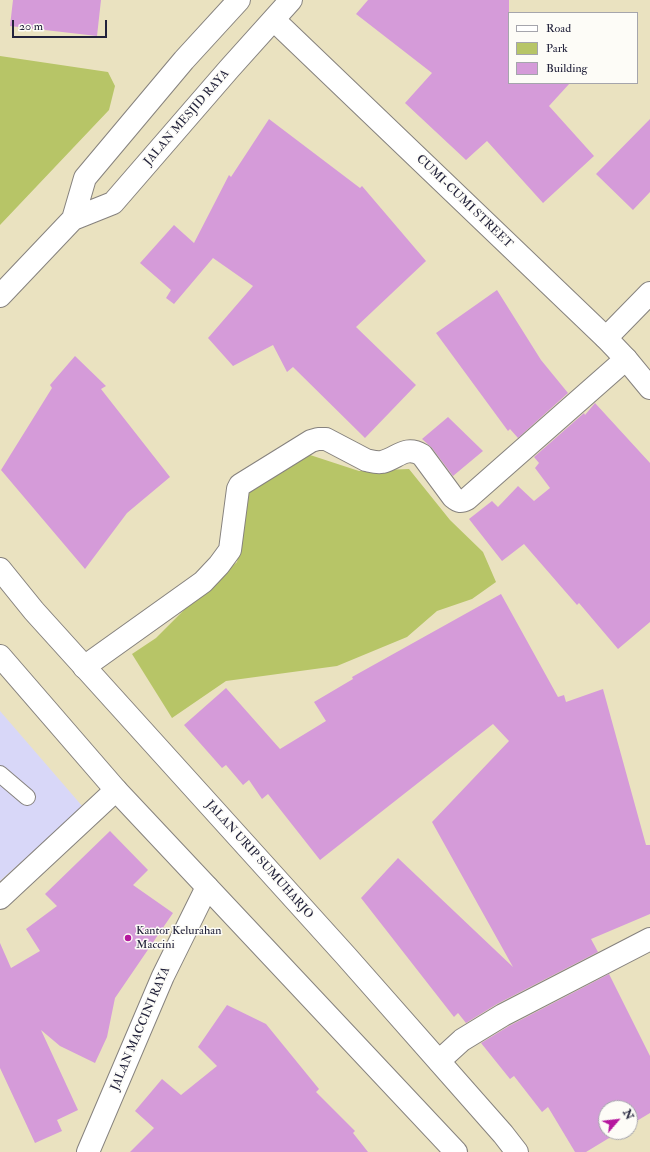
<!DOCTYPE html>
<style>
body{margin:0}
#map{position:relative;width:650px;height:1152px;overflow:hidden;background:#eae2c0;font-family:"IM FELL Double Pica",serif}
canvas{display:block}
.legend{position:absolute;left:508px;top:12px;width:130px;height:72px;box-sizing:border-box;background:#fdfcf7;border:1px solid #a5a5ac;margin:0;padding:5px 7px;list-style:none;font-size:12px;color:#22223b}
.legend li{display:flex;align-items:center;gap:8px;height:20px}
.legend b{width:20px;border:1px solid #a5a5ac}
.north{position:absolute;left:598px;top:1100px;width:40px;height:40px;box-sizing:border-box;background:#fdfcf7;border:1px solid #a5a5ac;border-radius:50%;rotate:62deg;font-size:11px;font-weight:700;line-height:16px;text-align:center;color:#22223b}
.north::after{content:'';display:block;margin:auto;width:14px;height:18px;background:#b5179e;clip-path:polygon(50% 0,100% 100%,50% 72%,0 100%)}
.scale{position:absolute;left:12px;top:20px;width:95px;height:18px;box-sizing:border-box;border:2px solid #22223b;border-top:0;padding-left:5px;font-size:12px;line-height:14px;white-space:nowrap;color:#22223b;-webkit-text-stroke:3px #fdfcf7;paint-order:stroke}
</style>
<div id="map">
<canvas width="650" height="1152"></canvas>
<ul class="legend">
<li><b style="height:5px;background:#fff"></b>Road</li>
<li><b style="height:11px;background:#b7c567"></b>Park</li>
<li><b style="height:11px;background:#d59bd9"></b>Building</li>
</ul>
<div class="north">N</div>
<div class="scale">20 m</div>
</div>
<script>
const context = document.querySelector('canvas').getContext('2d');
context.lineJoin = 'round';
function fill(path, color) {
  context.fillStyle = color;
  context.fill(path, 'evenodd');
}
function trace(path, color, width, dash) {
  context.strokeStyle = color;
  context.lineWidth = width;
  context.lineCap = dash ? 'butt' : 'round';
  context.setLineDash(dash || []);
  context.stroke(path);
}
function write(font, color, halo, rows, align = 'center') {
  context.font = font + ' "IM FELL Double Pica",serif';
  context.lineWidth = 3;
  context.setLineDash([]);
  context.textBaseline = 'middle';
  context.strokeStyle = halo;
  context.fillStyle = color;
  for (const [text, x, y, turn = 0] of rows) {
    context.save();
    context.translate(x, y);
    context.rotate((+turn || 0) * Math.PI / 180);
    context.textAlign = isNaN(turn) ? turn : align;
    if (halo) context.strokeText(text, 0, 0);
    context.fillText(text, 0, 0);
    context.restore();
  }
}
fill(new Path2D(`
 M0 711 83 807 0 881Z`), '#d8d7f8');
fill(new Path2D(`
 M0 56 108 72 115 86 109 110 0 225Z
 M307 454 359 471 409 469 450 520 483 552 496 582 472 599 437 611 407 637 337 666 226 681 172 718 132 654 156 638 199 595 237 562 242 538 245 493Z`), '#b7c567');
fill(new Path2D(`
 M13 0H101L97 36 10 26Z
 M368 0H509V83H570L549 106 594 156 543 203 487 141 466 160 405 103 432 73 356 14Z
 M269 119 360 188 362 186 426 261 356 327 416 385 365 438 293 367 287 372 273 345 233 366 208 338 253 286 213 258 174 304 166 298 171 290 140 263 174 225 194 243 229 175 231 177Z
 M650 119V192L633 210 596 174Z
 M497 290 541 360 568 393 518 438 510 429 508 431 436 333Z
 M75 356 106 386 101 389 170 477 127 513 85 569 1 470 52 388 50 385Z
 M595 403 650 463V622L618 649 579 603 577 605 524 544 502 561 469 519 492 501 498 507 518 486 534 501 550 488 535 468 539 463 534 457 584 413 585 415Z
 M448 417 483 451 453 476 432 448 422 439Z
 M501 594 558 697 564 695 566 702 603 689 646 845H650V914L591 939 598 952 497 1004 466 1023 458 1013 454 1017 361 898 398 858 513 967 432 822 509 741 493 724 320 860 268 794 262 799 249 780 243 785 226 765 222 768 184 725 226 688 280 749 326 721 314 702 353 679 352 677Z
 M110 831 148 870 133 885 173 913 115 998 107 1037 95 1063 60 1046 41 1030 78 1110 57 1120 62 1131 35 1143 0 1068V943L11 968 40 951 26 929 57 906 45 894Z
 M609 974 650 1056V1113L630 1125V1108H606V1132H619L586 1152H575L548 1107 542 1112 514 1076 510 1079 481 1043 509 1026Z
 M227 1005 266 1024 319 1089 316 1092 355 1131 353 1133 368 1152H130L154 1128 135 1111 162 1079 181 1095 217 1066 198 1047Z`), '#d59bd9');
const lane = new Path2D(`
 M0 774 27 797`);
const street = new Path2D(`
 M606 338 650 293
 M84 667 203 582 219 565 230 550 238 489 240 485 311 441 318 439H326L366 460C371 461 376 463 382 462 398 458 405 445 422 455L453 497C459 502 461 502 467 499L626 359
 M0 898 116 790
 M439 1061 462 1040 503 1015 650 939`);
const secondary = new Path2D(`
 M274 20 606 338 626 359 650 388
 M88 1152 163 976 207 887`);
const highway = new Path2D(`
 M73 219 85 178 184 60 239 0
 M0 296 73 219 113 203 229 69 291 0
 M0 569 34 611 346 956 503 1134 517 1152
 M0 656 116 790 456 1152`);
trace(lane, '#86827e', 18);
trace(street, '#86827e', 24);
trace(secondary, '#86827e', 24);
trace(highway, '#86827e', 24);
trace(lane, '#fff', 16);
trace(street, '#fff', 22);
trace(secondary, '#fff', 22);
trace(highway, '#fff', 22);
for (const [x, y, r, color] of [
 [128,938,4,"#b5179e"]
]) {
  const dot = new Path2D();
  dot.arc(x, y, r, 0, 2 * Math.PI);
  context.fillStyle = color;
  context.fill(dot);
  trace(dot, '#fdfcf7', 1.5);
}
write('12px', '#22223b', '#fdfcf7', [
 ["JALAN MESJID RAYA",187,118,-49],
 ["CUMI-CUMI STREET",464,202,44],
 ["JALAN URIP SUMUHARJO",259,860,48],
 ["JALAN MACCINI RAYA",141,1029,-67]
]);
write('12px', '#22223b', '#fdfcf7', [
 ["Kantor Kelurahan",136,931],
 ["Maccini",136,945]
], 'left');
</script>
